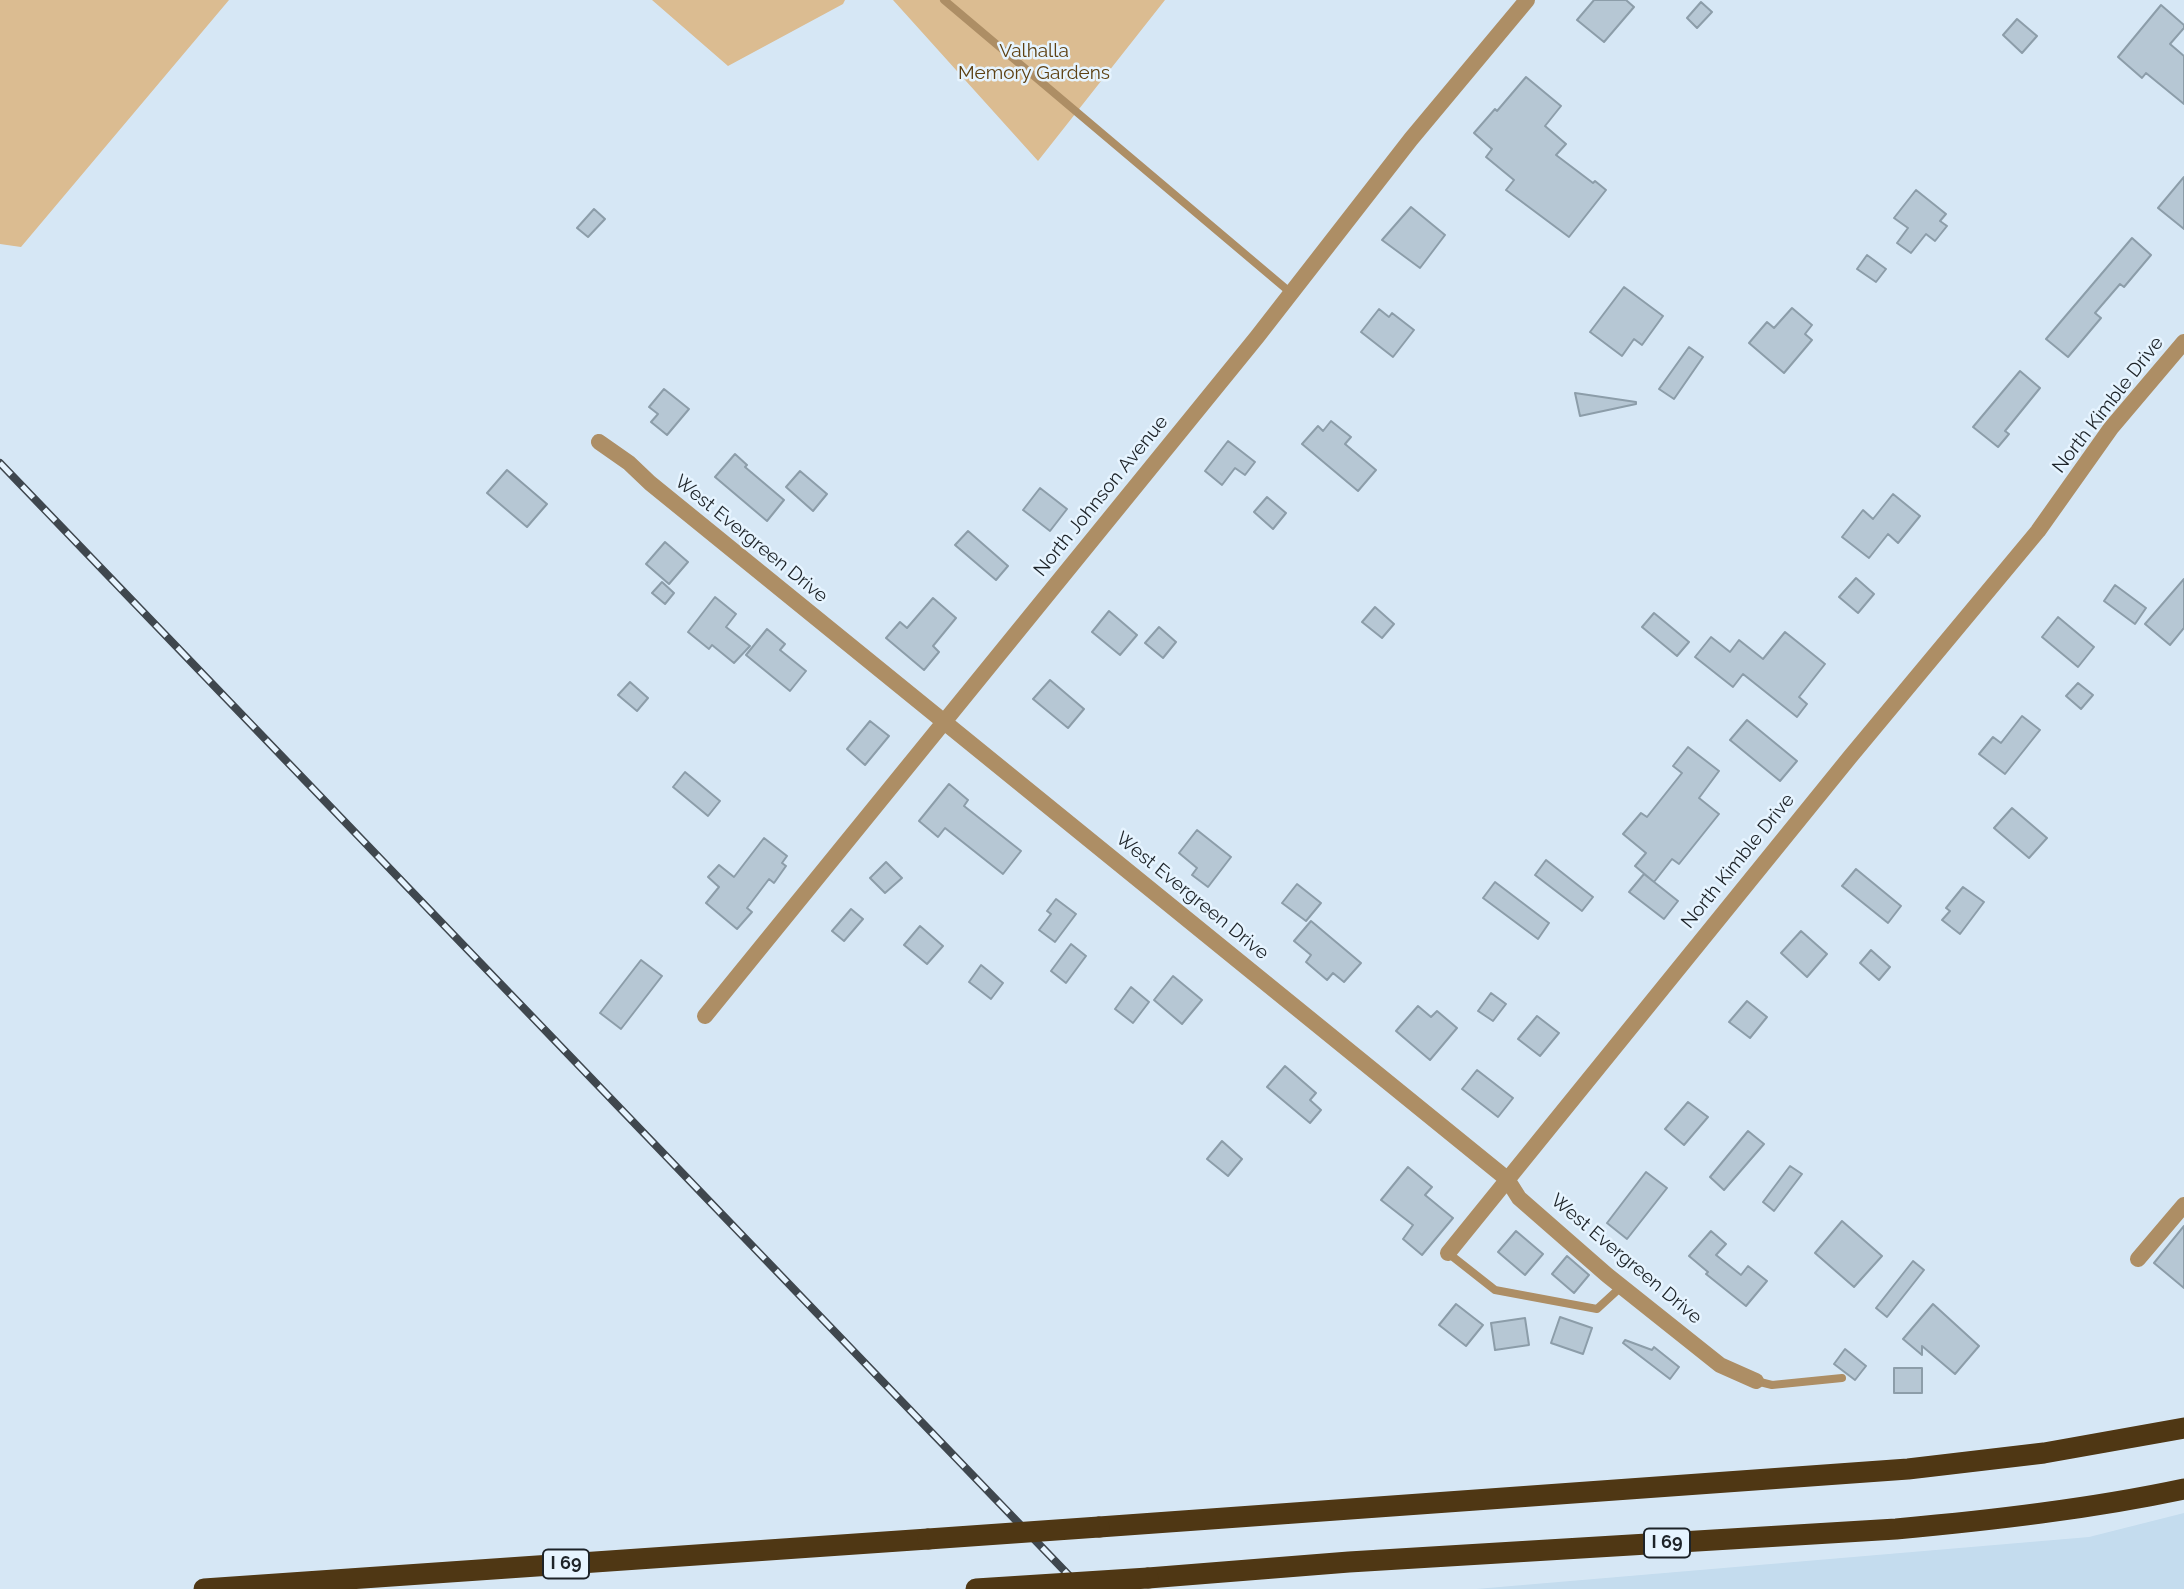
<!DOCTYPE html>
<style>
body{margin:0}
canvas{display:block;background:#d6e7f5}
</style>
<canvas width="2184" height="1589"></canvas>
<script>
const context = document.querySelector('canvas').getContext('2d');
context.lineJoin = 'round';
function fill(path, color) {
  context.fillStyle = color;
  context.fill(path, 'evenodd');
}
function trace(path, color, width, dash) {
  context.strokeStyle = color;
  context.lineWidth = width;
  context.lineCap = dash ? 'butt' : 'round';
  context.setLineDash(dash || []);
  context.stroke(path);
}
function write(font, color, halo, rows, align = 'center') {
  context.font = font + ' Raleway,sans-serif';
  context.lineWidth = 5;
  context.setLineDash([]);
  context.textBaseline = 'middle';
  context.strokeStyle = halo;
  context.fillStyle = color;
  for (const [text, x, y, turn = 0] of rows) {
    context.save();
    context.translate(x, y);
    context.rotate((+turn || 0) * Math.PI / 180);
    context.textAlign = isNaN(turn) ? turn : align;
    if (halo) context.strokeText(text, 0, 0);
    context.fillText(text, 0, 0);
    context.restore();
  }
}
fill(new Path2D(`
 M2184 1513V1589H1476L2089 1537Z`), '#c4dcee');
fill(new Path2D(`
 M0 0H229L21 247 0 244Z
 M652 0H845L843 4 728 66Z
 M893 0H1165L1038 161Z`), '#dbbc91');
const building = new Path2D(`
 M1594 0H1626L1634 7 1604 42 1577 20Z
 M1701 2 1712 12 1697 28 1687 18Z
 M2161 5 2184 25V28L2170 44 2184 56V104L2146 73 2142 78 2118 57Z
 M2017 19 2037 36 2022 53 2003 35Z
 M1526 77 1561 106 1545 126 1566 144 1556 155 1593 183 1595 181 1606 190 1569 237 1506 190 1514 180 1486 157 1492 149 1474 133 1495 109 1497 111Z
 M2184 177V229L2158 208Z
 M1916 190 1946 214 1940 221 1947 226 1935 241 1926 234 1911 253 1897 243 1908 228 1894 218Z
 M1411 207 1445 235 1420 268 1382 240Z
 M594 209 605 219 588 237 577 228Z
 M2132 238 2151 255 2124 287 2120 284 2095 313 2101 318 2068 357 2046 339Z
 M1867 255 1886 269 1876 282 1857 269Z
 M1624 287 1663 316 1642 345 1634 339 1622 356 1590 332Z
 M1792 308 1812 325 1805 334 1812 340 1784 373 1749 343 1767 322 1774 328Z
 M1379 309 1389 317 1392 313 1414 330 1393 357 1361 332Z
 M1689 347 1703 357 1674 399 1659 389Z
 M2020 371 2040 388 2005 431 2009 434 1998 447 1973 427Z
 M664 389 689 409 667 435 651 422 658 414 649 407Z
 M1575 393 1636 402V404L1580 416Z
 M1331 421 1351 437 1345 444 1376 470 1358 491 1302 444 1318 426 1323 431Z
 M1228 441 1255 462 1245 475 1235 468 1222 485 1205 471Z
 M735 454 747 465 745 467 784 500 767 521 715 477Z
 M507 470 547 504 527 527 487 493Z
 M800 471 827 494 813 511 786 487Z
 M1040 488 1067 509 1050 531 1023 510Z
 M1893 494 1920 516 1898 543 1888 534 1869 558 1842 537 1863 510 1873 519Z
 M1267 497 1286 513 1273 529 1254 512Z
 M968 531 1008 566 996 580 955 545Z
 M665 542 688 562 669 584 646 564Z
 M1856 578 1874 594 1858 613 1839 597Z
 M2184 579V628L2170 645 2145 624Z
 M662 582 674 593 665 604 652 593Z
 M2115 585 2146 608 2135 624 2104 601Z
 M715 597 736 614 726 627 750 646 734 663 712 645 709 649 688 632Z
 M933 598 956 618 933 646 939 652 924 670 886 638 900 622 907 628Z
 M1375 607 1394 624 1382 638 1362 622Z
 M1109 611 1137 635 1120 655 1092 632Z
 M1654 613 1689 642 1677 656 1642 627Z
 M2058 617 2094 647 2078 667 2042 637Z
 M1159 627 1176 642 1163 658 1145 643Z
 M767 629 785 644 780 650 806 671 790 691 746 655Z
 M1785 632 1825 664 1799 697 1807 704 1797 717 1743 674 1733 687 1695 657 1711 637 1730 652 1739 640 1763 659Z
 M1050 680 1084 709 1068 728 1033 699Z
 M630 682 648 698 637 711 618 695Z
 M2078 683 2093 695 2081 709 2066 696Z
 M2022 716 2040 730 2005 774 1979 754 1993 737 2001 743Z
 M1747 720 1797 761 1780 781 1730 740Z
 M870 721 889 736 865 765 847 749Z
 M1688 747 1719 771 1699 798 1719 814 1679 864 1672 859 1654 882 1635 866 1646 853 1623 834 1641 813 1647 817 1682 773 1673 766Z
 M685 772 720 801 708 816 673 787Z
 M949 784 968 800 964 806 1021 851 1003 874 945 828 938 837 919 821Z
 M2012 808 2047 838 2029 858 1994 828Z
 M1197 830 1231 857 1208 887 1192 875 1197 868 1179 853Z
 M764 838 787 856 782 863 786 866 774 883 769 879 747 908 752 912 737 929 706 903 719 887 708 877 719 865 734 877Z
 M1546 860 1593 897 1582 911 1535 875Z
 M886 862 902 878 885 893 870 878Z
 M1856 869 1901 906 1888 923 1842 886Z
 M1644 874 1678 901 1664 919 1629 892Z
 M1495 882 1549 923 1538 939 1483 898Z
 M1297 884 1321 903 1306 921 1282 903Z
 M1963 887 1984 902 1960 934 1942 920 1950 911 1946 908Z
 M1056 899 1076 914 1055 942 1039 930 1051 914 1047 911Z
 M851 909 863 919 844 941 832 931Z
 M1311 921 1361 963 1344 982 1333 973 1327 980 1306 962 1311 955 1294 941Z
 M920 926 943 946 927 964 904 945Z
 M1801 931 1827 954 1807 977 1781 953Z
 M1071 944 1086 956 1066 983 1051 971Z
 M1871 950 1890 967 1879 980 1860 963Z
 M641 960 662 976 621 1029 600 1013Z
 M981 965 1003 983 991 999 969 982Z
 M1173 976 1202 1000 1182 1024 1154 1000Z
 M1131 987 1149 1002 1133 1023 1115 1009Z
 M1491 993 1506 1004 1493 1021 1478 1011Z
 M1747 1001 1767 1017 1750 1038 1729 1022Z
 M1418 1006 1431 1017 1437 1011 1457 1028 1430 1060 1396 1031Z
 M1537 1016 1559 1033 1540 1056 1518 1039Z
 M1285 1066 1316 1093 1310 1100 1321 1110 1310 1123 1267 1087Z
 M1477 1070 1513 1098 1498 1117 1462 1089Z
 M1688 1102 1708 1117 1684 1145 1665 1129Z
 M1748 1131 1764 1144 1724 1190 1710 1177Z
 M1222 1141 1242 1159 1228 1176 1207 1159Z
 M1790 1166 1802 1174 1774 1211 1763 1202Z
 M1408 1167 1432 1187 1425 1195 1453 1218 1422 1255 1403 1239 1413 1225 1381 1200Z
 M1646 1172 1667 1188 1627 1239 1607 1223Z
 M1842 1221 1882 1256 1854 1287 1815 1253Z
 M2184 1226V1288L2154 1263Z
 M1516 1231 1543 1254 1525 1275 1498 1252Z
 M1711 1231 1726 1244 1716 1255 1741 1275 1748 1266 1767 1281 1746 1306 1706 1274 1708 1272 1689 1256Z
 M1567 1256 1589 1275 1574 1293 1552 1274Z
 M1913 1261 1924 1270 1887 1317 1876 1308Z
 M1456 1304 1483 1325 1466 1346 1439 1325Z
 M1933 1304 1979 1346 1955 1374 1922 1346V1355L1903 1339Z
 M1560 1317 1592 1328 1583 1354 1551 1343Z
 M1525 1318 1529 1345 1495 1350 1491 1323Z
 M1625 1340 1652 1350 1654 1347 1679 1367 1670 1379 1623 1343Z
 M1845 1349 1866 1366 1855 1380 1834 1364Z
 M1894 1368H1922V1393H1894Z`);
fill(building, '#b6c7d4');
trace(building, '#8c9da9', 2);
trace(new Path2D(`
 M944 0 1291 293
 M1448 1253 1495 1290 1597 1309 1622 1286
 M1756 1381 1772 1385 1842 1378`), '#ad8e65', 8);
trace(new Path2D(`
 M599 442 629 463 650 483 1507 1179 1519 1198 1607 1275 1720 1365 1756 1381
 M705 1016 1257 337 1411 139 1527 0
 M1448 1253 1850 757 2038 531 2111 428 2184 342
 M2138 1259 2184 1205`), '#ad8e65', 16);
trace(new Path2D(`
 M1099 1527 1908 1469 2044 1453 2184 1428
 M1148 1578 1349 1562 1896 1529C1992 1520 2090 1509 2184 1489
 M204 1589 928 1539`), '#4f3714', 21);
const rail = new Path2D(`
 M0 463 1082 1589`);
trace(rail, '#3f474e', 8);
trace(rail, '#e6f4ff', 5, [16]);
trace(new Path2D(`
 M928 1539 1099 1527
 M976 1589 1148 1578`), '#4f3714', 21);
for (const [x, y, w] of [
 [1667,1543,46],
 [566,1564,46]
]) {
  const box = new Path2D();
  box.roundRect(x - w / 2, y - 14.5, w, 29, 5);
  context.fillStyle = '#e6f4ff';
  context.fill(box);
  trace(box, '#1d2328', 2);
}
write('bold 18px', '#1d2328', null, [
 ["I 69",1667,1543],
 ["I 69",566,1564]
]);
write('19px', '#5d4012', '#e6f4ff', [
 ["Valhalla",1034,51],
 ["Memory Gardens",1034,73]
]);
write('19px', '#1d2328', '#e6f4ff', [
 ["North Kimble Drive",2108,405,-52],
 ["North Johnson Avenue",1101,496,-51],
 ["West Evergreen Drive",751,539,39],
 ["North Kimble Drive",1738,861,-51],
 ["West Evergreen Drive",1192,896,39],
 ["West Evergreen Drive",1626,1259,40]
]);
</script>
